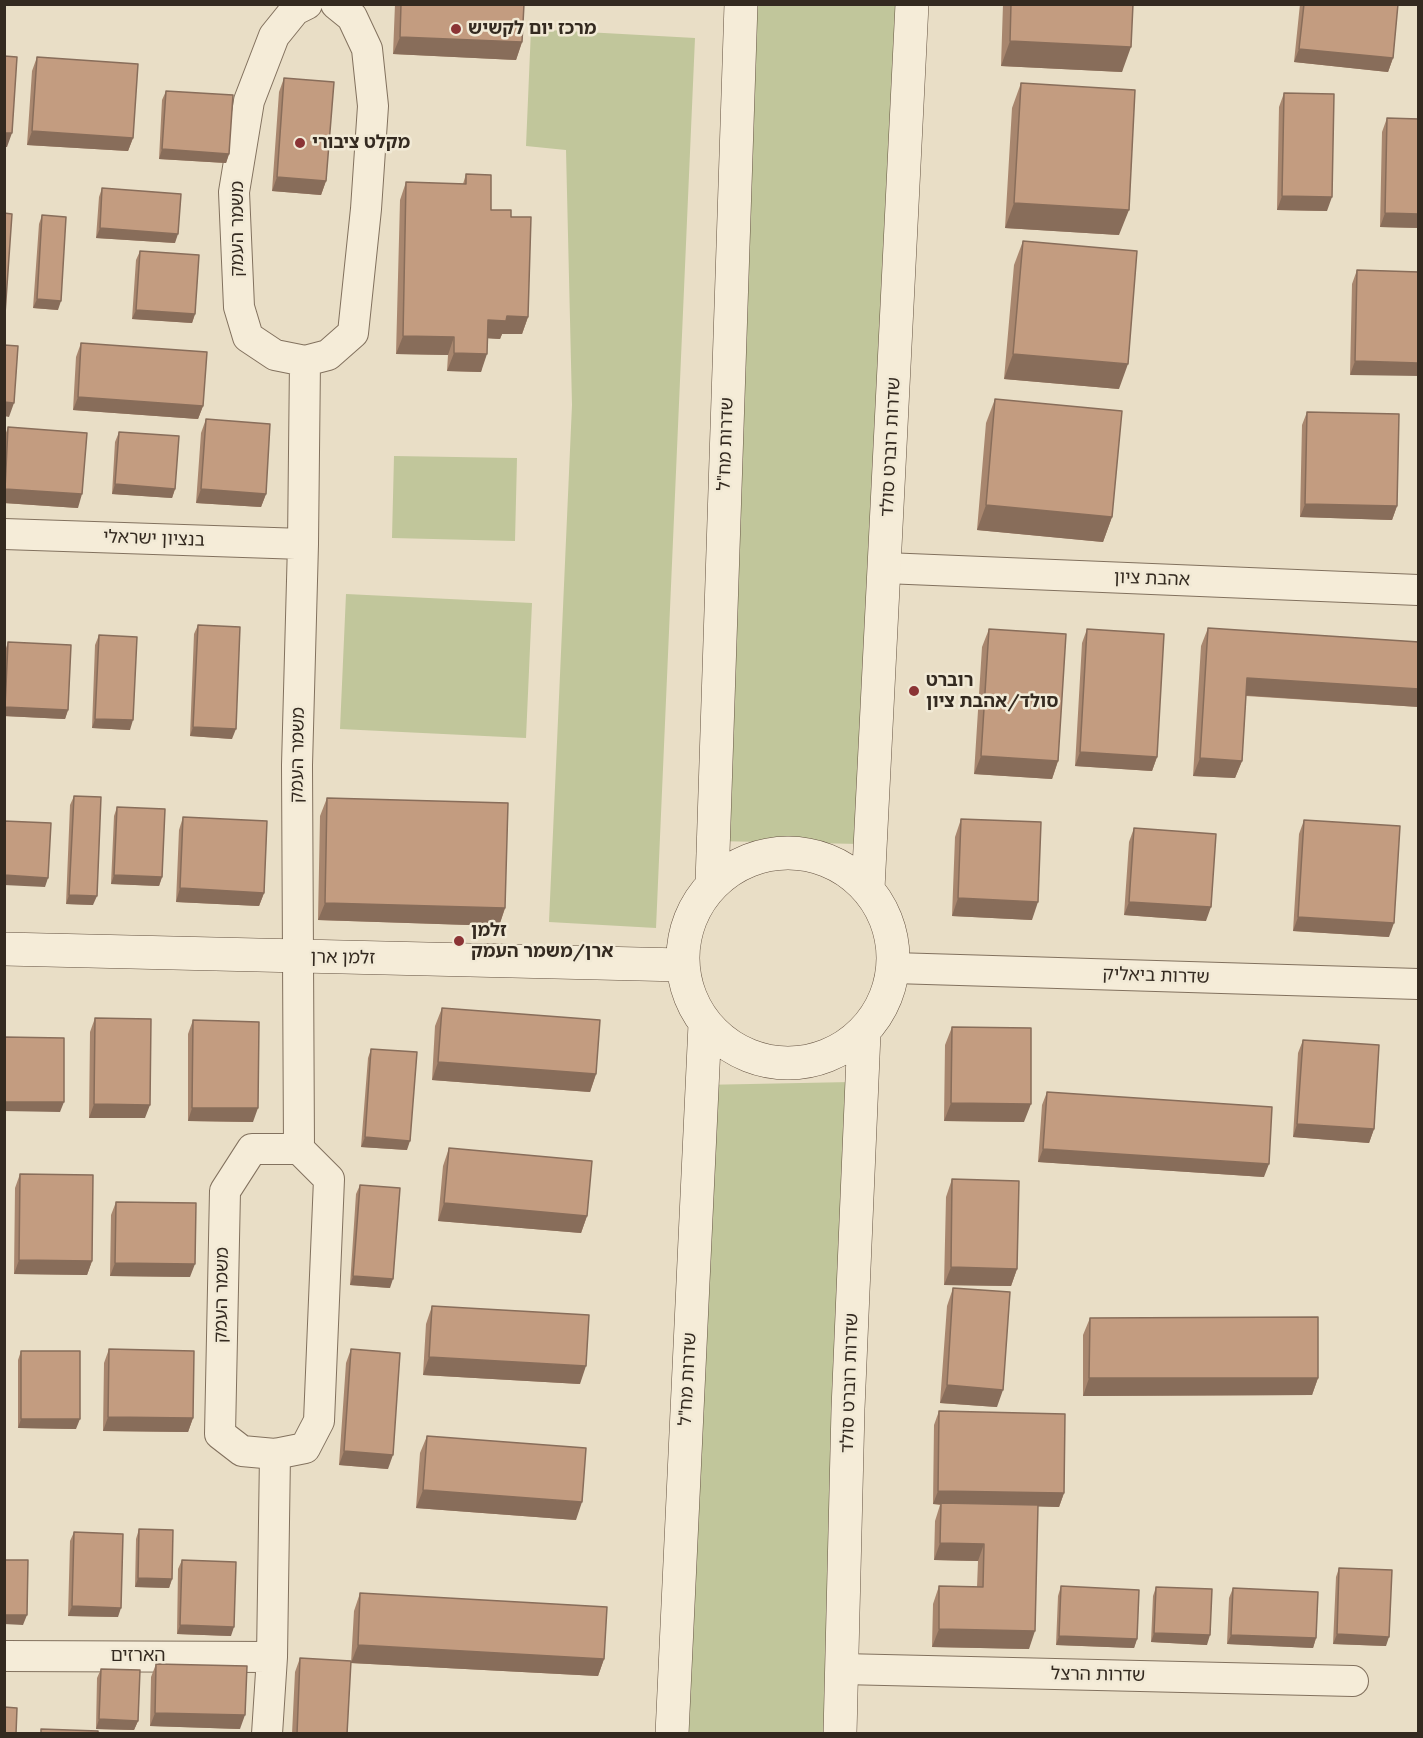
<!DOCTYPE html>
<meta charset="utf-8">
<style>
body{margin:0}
#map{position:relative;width:1423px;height:1738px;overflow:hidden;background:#e9dec6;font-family:Lora,serif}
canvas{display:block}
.frame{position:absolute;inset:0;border:6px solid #342a20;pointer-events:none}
</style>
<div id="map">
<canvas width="1423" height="1738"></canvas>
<div class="frame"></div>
</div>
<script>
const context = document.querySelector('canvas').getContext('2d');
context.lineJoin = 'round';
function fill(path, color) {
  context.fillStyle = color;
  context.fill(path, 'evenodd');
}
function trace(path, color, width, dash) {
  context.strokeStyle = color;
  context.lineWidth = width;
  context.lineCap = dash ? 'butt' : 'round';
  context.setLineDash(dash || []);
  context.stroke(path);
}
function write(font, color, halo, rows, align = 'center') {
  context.font = font + ' Lora,"Noto Sans Hebrew",serif';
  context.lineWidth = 5;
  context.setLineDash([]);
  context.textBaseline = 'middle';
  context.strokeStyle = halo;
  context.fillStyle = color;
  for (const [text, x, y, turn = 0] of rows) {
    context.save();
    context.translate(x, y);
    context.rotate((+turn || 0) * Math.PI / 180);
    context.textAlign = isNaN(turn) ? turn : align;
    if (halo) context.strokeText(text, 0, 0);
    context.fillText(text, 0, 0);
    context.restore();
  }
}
fill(new Path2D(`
 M750 5H902L860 844 714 841Z
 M531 29 695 38 656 928 549 922 572 405 566 150 526 146Z
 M394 456 517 458 515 541 392 538Z
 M346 594 532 603 526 738 340 729Z
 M851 1082 825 1733 679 1734 700 1085Z`), '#c1c69b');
const street = new Path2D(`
 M307 4 295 10 274 36 249 101 234 192 239 307 248 337 275 355 305 361 328 355 353 333 366 209 373 106 367 49 352 17 336 4
 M4 534 303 544
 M885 568 1418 590
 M894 968 1418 984
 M252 1149H299L329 1179 319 1421 305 1448 275 1454 242 1451 220 1434 225 1191Z
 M299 1149 297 765 303 544 305 361
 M4 1656 272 1657
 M842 1669 1353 1681
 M267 1734 272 1657 275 1454`);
const secondary = new Path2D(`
 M683 958a105 105 0 1 1 210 0a105 105 0 1 1-210 0Z
 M712 883 741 4
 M868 889 912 4
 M4 949 682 965
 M672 1734 705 1024
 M840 1734 848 1409 864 1033`);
trace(street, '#82715e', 32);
trace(secondary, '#645241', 34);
trace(street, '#f5ecd8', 30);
trace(secondary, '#f5ecd8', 33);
fill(new Path2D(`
 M395 4H524L522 42 516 60 393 54Z
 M1003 4H1133L1122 72 1001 66Z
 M1300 4H1398L1393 58 1388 72 1294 62Z
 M37 57 133 138 128 151 27 145 32 71Z
 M284 78 326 181 321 195 272 191 279 92Z
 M1021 83 1119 235 1005 228 1012 108Z
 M166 91 229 154 226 163 159 159 162 100Z
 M1284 93 1327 211 1277 210 1279 107Z
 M1387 118 1419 119V228L1380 227 1382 132Z
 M466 174 491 210 511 217 528 317 522 334H502L500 339 488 338 481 372 447 371 448 355 396 354 400 200 406 182 463 184Z
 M102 188 175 243 96 238 99 197Z
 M42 215 58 310 33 308 39 224Z
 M1023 241 1119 389 1004 379 1014 265Z
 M140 251 195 314 192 323 132 319 136 260Z
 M1357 270 1419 272 1350 375 1352 284Z
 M81 343 203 406 198 419 73 410 76 357Z
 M995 399 1112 517 1103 542 977 530 986 423Z
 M1307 412 1397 506 1392 520 1300 517 1302 425Z
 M206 419 266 494 261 507 196 503 201 433Z
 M8 427 78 508 4 503V438Z
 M119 432 175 489 172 498 112 494 115 442Z
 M198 625 232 739 190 736 194 634Z
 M1208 628 1419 642V707L1246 696 1242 761 1235 778 1193 776 1201 646Z
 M989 629 1058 761 1052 779 974 774 982 647Z
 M1087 629 1157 757 1152 771 1075 766 1082 643Z
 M99 635 130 730 92 728 95 645Z
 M8 642 68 710 65 719 4 716V654Z
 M74 796 93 905 66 904 70 805Z
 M327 798 505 908 499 926 318 920 320 816Z
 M117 807 162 877 159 886 111 884 114 816Z
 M183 817 264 893 259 906 176 902 179 830Z
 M961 819 1032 920 952 916 955 837Z
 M1304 820 1389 937 1293 931 1299 834Z
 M1134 828 1206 921 1124 915 1129 842Z
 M442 1008 596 1074 590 1092 432 1080 435 1026Z
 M95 1018 145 1118H89L90 1032Z
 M193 1020 253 1122 188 1121V1034Z
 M952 1027 1024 1122 944 1121 945 1045Z
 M1303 1040 1374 1129 1369 1143 1293 1137 1298 1053Z
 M371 1049 407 1150 361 1147 368 1058Z
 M1047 1092 1264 1177 1038 1162 1042 1105Z
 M449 1148 587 1216 581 1233 438 1221 443 1166Z
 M20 1174 92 1261 87 1275 14 1274 15 1188Z
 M952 1179 1017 1269 1011 1286 944 1285 946 1197Z
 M360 1185 390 1288 350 1285 356 1194Z
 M116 1202 190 1277 110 1276 111 1215Z
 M953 1288 997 1407 940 1403 947 1306Z
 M432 1306 580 1384 423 1375 426 1324Z
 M1090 1318 1318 1378 1312 1395 1083 1396V1335Z
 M109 1349 193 1418 188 1432 103 1431 104 1363Z
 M351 1349 388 1469 339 1465 346 1363Z
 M21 1351 76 1429 18 1428V1360Z
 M939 1411 1064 1493 1059 1507 1037 1506 1029 1649 932 1647 933 1604 939 1586 977 1587 978 1561 934 1560 935 1521 940 1505 933 1504 934 1425Z
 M427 1436 576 1520 416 1508 420 1453Z
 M139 1529 172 1579 169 1588 135 1587 136 1539Z
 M74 1532 118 1617 68 1616 70 1541Z
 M182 1560 231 1636 177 1634 178 1569Z
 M1339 1568 1386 1646 1333 1644 1336 1577Z
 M1061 1586 1137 1639 1134 1648 1056 1645 1058 1596Z
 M1156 1587 1207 1645 1151 1642 1153 1596Z
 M1233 1588 1316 1638 1313 1648 1227 1644 1229 1598Z
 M360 1593 604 1659 598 1676 351 1663 354 1611Z
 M300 1658 347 1734H292L295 1672Z
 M156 1664 240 1729 150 1726 151 1677Z
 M101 1669 138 1721 134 1730 96 1729 97 1678Z`), '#a8866e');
fill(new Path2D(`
 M400 37 522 42 516 60 393 54Z
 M1010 41 1131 47 1122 72 1001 66Z
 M1299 49 1393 58 1388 72 1294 62Z
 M32 131 133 138 128 151 27 145Z
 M4 133H12L7 147H4Z
 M162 149 229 154 226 163 159 159Z
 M277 177 326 181 321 195 272 191Z
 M1282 196 1332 197 1327 211 1277 210Z
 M1014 203 1129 210 1119 235 1005 228Z
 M1385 213 1419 214V228L1380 227Z
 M100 228 178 234 175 243 96 238Z
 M37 299 61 301 58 310 33 308Z
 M136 310 195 314 192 323 132 319Z
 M507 316 528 317 522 334H502L500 339 482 338 488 320Z
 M403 336 454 337 448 355 396 354Z
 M454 353 487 354 481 372 447 371Z
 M1013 354 1128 364 1119 389 1004 379Z
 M1355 361 1419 363V376L1350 375Z
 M78 397 203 406 198 419 73 410Z
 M4 402 14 403 9 417 4 416Z
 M115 484 175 489 172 498 112 494Z
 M5 489 82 494 78 508 4 503Z
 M201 489 266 494 261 507 196 503Z
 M1305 504 1397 506 1392 520 1300 517Z
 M986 505 1112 517 1103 542 977 530Z
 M1247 678 1419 689V707L1240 695Z
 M5 707 68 710 65 719 4 716Z
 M95 719 133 720 130 730 92 728Z
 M193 727 236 729 232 739 190 736Z
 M1080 752 1157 757 1152 771 1075 766Z
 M981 756 1058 761 1052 779 974 774Z
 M1200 758 1242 761 1235 778 1193 776Z
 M4 875 48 878 45 887 4 885Z
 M114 875 162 877 159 886 111 884Z
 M180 888 264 893 259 906 176 902Z
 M69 895 97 896 93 905 66 904Z
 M958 898 1038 902 1032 920 952 916Z
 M1129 902 1211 907 1206 921 1124 915Z
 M325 903 505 908 499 926 318 920Z
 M1298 917 1394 923 1389 937 1293 931Z
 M438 1062 596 1074 590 1092 432 1080Z
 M4 1102H64L60 1112 4 1111Z
 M951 1103 1031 1104 1024 1122 944 1121Z
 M94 1104 150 1105 145 1118H89Z
 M192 1108H258L253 1122 188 1121Z
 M1297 1124 1374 1129 1369 1143 1293 1137Z
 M365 1137 410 1141 407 1150 361 1147Z
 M1043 1149 1269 1164 1264 1177 1038 1162Z
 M444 1203 587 1216 581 1233 438 1221Z
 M19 1260 92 1261 87 1275 14 1274Z
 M115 1263 195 1264 190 1277 110 1276Z
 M951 1267 1017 1269 1011 1286 944 1285Z
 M353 1276 393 1279 390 1288 350 1285Z
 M429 1357 586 1366 580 1384 423 1375Z
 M1089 1378H1318L1312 1395 1083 1396Z
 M947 1385 1003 1390 997 1407 940 1403Z
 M108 1417 193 1418 188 1432 103 1431Z
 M21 1419H80L76 1429 18 1428Z
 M344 1451 393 1455 388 1469 339 1465Z
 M423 1490 582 1502 576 1520 416 1508Z
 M938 1491 1064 1493 1059 1507 933 1504Z
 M940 1543 984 1544 978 1561 934 1560Z
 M138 1578 172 1579 169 1588 135 1587Z
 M72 1606 121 1608 118 1617 68 1616Z
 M4 1615H27L23 1625 4 1624Z
 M180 1625 234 1627 231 1636 177 1634Z
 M939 1629 1035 1631 1029 1649 932 1647Z
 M1154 1633 1210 1635 1207 1645 1151 1642Z
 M1337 1634 1389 1637 1386 1646 1333 1644Z
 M1231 1635 1316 1638 1313 1648 1227 1644Z
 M1059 1636 1137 1639 1134 1648 1056 1645Z
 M358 1645 604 1659 598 1676 351 1663Z
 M155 1713 245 1715 240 1729 150 1726Z
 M99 1719 138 1721 134 1730 96 1729Z`), '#886d5a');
const building = new Path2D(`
 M401 4H524L522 42 400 37Z
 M1011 4H1133L1131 47 1010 41Z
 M1304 4H1398L1393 58 1299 49Z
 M4 56 17 57 12 133H4Z
 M37 57 138 64 133 138 32 131Z
 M284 78 334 82 326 181 277 177Z
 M1021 83 1135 90 1129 210 1014 203Z
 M166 91 233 95 229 154 162 149Z
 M1284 93 1334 94 1332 197 1282 196Z
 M1387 118 1419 119V214L1385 213Z
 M466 174 491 175V210H511V217H531L528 317 507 316 506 321 488 320 487 354 454 353V337L403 336 406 182 466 184Z
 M102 188 181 194 178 234 100 228Z
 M4 213 12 214 5 314H4Z
 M42 215 66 217 61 301 37 299Z
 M1023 241 1137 251 1128 364 1013 354Z
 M140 251 199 255 195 314 136 310Z
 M1357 270 1419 272V363L1355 361Z
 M81 343 207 352 203 406 78 397Z
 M4 345 18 346 14 403 4 402Z
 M995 399 1122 411 1112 517 986 505Z
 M1307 412 1399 414 1397 506 1305 504Z
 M206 419 270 424 266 494 201 489Z
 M8 427 87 433 82 494 5 489Z
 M119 432 179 436 175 489 115 484Z
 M198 625 240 627 236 729 193 727Z
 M1208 628 1419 642V689L1247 678 1242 761 1200 758Z
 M989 629 1066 634 1058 761 981 756Z
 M1087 629 1164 634 1157 757 1080 752Z
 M99 635 137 637 133 720 95 719Z
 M8 642 71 645 68 710 5 707Z
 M74 796 101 797 97 896 69 895Z
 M327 798 508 803 505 908 325 903Z
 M117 807 165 809 162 877 114 875Z
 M183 817 267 821 264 893 180 888Z
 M961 819 1041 822 1038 902 958 898Z
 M1304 820 1400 826 1394 923 1298 917Z
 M4 821 51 823 48 878 4 875Z
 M1134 828 1216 834 1211 907 1129 902Z
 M442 1008 600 1020 596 1074 438 1062Z
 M95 1018 151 1019 150 1105 94 1104Z
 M193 1020 259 1022 258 1108H192Z
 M952 1027 1031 1028V1104L951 1103Z
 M4 1037 64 1038V1102H4Z
 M1303 1040 1379 1045 1374 1129 1297 1124Z
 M371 1049 417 1052 410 1141 365 1137Z
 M1047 1092 1272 1107 1269 1164 1043 1149Z
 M449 1148 592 1161 587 1216 444 1203Z
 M20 1174 93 1175 92 1261 19 1260Z
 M952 1179 1019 1181 1017 1269 951 1267Z
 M360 1185 400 1188 393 1279 353 1276Z
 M116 1202 196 1203 195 1264 115 1263Z
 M953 1288 1010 1292 1003 1390 947 1385Z
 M432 1306 589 1315 586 1366 429 1357Z
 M1318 1317V1378H1089L1090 1318Z
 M109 1349 194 1351 193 1418 108 1417Z
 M351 1349 400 1353 393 1455 344 1451Z
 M21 1351H80V1419H21Z
 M939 1411 1065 1414 1064 1493 938 1491Z
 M427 1436 586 1448 582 1502 423 1490Z
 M941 1503 1038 1505 1035 1631 939 1629V1586L983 1587 984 1544 940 1543Z
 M139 1529 173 1530 172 1579 138 1578Z
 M74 1532 123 1534 121 1608 72 1606Z
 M4 1560H28L27 1615H4Z
 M182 1560 236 1562 234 1627 180 1625Z
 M1339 1568 1392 1570 1389 1637 1337 1634Z
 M1061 1586 1139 1590 1137 1639 1059 1636Z
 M1156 1587 1212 1589 1210 1635 1154 1633Z
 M1233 1588 1318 1592 1316 1638 1231 1635Z
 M360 1593 607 1607 604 1659 358 1645Z
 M300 1658 351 1661 347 1734H297Z
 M156 1664 247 1666 245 1715 155 1713Z
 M101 1669 140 1670 138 1721 99 1719Z
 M4 1707 17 1708 16 1734H4Z
 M41 1729 98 1731V1734H41Z`);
fill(building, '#c39c80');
trace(building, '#886d5a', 1.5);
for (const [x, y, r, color] of [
 [456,29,6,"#8b3435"],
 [300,143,6,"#8b3435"],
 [914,691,6,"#8b3435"],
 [459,941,6,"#8b3435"]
]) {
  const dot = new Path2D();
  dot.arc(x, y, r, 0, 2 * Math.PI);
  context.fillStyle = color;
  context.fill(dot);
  trace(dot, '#f1e9d5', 2);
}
write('bold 18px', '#342a20', '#f1e9d5', [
 ["מרכז יום לקשיש",468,29],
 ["מקלט ציבורי",312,143],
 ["רוברט",926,681],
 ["סולד/אהבת ציון",926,702],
 ["זלמן",471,931],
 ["ארן/משמר העמק",471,952]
], 'left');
write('18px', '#342a20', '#f1e9d5', [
 ["משמר העמק",238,229,-90],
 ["שדרות מח\"ל",726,444,-88],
 ["שדרות רוברט סולד",891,447,-87],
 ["בנציון ישראלי",154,539,2],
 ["אהבת ציון",1152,579,2],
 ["משמר העמק",298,755,-89],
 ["זלמן ארן",343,958,1],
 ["שדרות ביאליק",1156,976,2],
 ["משמר העמק",222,1295,-89],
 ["שדרות מח\"ל",688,1379,-87],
 ["שדרות רוברט סולד",850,1383,-88],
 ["הארזים",138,1656],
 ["שדרות הרצל",1098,1675,1]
]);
</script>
